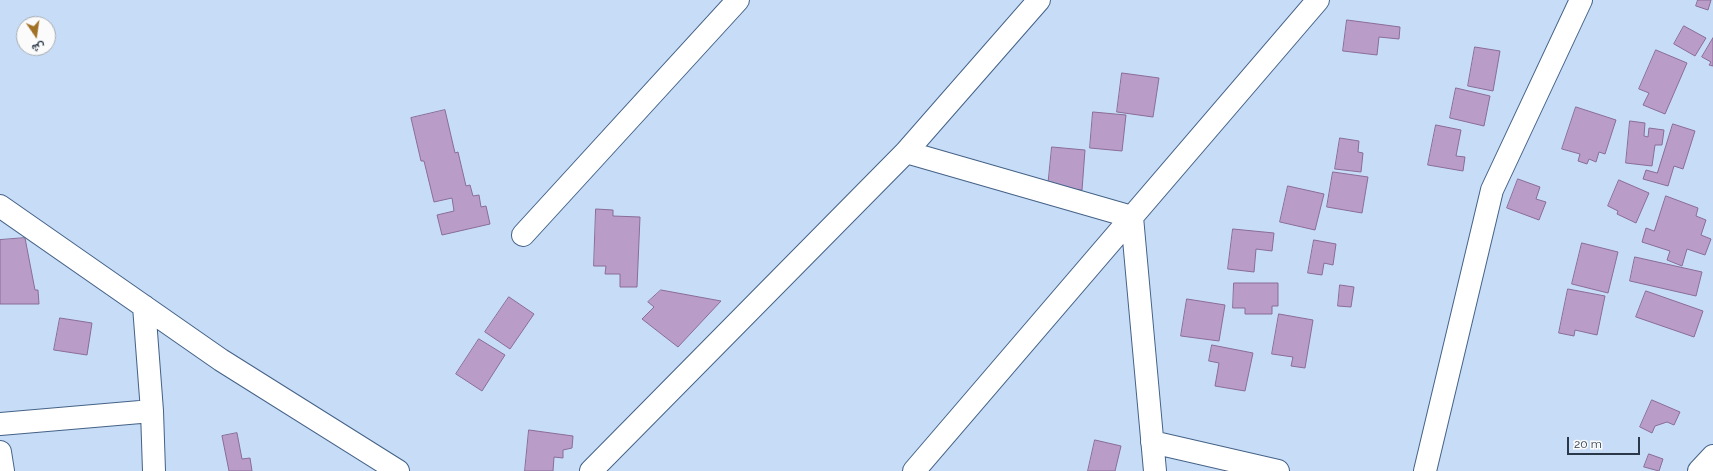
<!DOCTYPE html>
<meta charset="utf-8">
<style>
body{margin:0}
#map{position:relative;width:1713px;height:471px;overflow:hidden;background:#c7dcf6;font-family:Raleway,Vazirmatn,sans-serif}
canvas{display:block}
.north{position:absolute;left:16px;top:16px;width:40px;height:40px;box-sizing:border-box;background:#fbfbfb;border:1px solid #a7adb4;border-radius:50%;rotate:167deg;font-size:11px;font-weight:700;line-height:16px;text-align:center;color:#2a3849}
.north::after{content:'';display:block;margin:auto;width:14px;height:18px;background:#a17125;clip-path:polygon(50% 0,100% 100%,50% 72%,0 100%)}
.scale{position:absolute;left:1567px;top:437px;width:73px;height:18px;box-sizing:border-box;border:2px solid #2a3849;border-top:0;padding-left:5px;font-size:12px;line-height:14px;white-space:nowrap;color:#2a3849;-webkit-text-stroke:3px #fbfbfb;paint-order:stroke}
</style>
<div id="map">
<canvas width="1713" height="471"></canvas>
<div class="north">ش</div>
<div class="scale">20 m</div>
</div>
<script>
const context = document.querySelector('canvas').getContext('2d');
context.lineJoin = 'round';
function fill(path, color) {
  context.fillStyle = color;
  context.fill(path, 'evenodd');
}
function trace(path, color, width, dash) {
  context.strokeStyle = color;
  context.lineWidth = width;
  context.lineCap = dash ? 'butt' : 'round';
  context.setLineDash(dash || []);
  context.stroke(path);
}
const building = new Path2D(`
 M1698 0H1711L1708 10 1696 6Z
 M1347 20 1400 27 1399 39 1379 37 1377 55 1343 51Z
 M1684 26 1706 38 1695 56 1674 44Z
 M1713 38V66L1709 65 1711 62 1702 57Z
 M1475 47 1500 51 1493 91 1468 86Z
 M1656 50 1687 63 1665 114 1643 105 1649 93 1639 89Z
 M1122 73 1159 78 1153 117 1117 112Z
 M1456 88 1490 96 1484 126 1450 118Z
 M1576 107 1616 120 1605 154 1599 152 1596 162 1589 159 1587 164 1578 161 1580 154 1562 149Z
 M445 110 455 153 458 152 466 186 470 185 473 196 479 195 481 207 486 206 490 224 442 235 437 215 454 211 452 198 434 202 424 161H421L411 118Z
 M1093 112 1126 115 1122 151 1090 148Z
 M1630 121 1645 123 1644 136 1648 137 1649 128 1664 130 1662 145H1655L1652 166 1626 163Z
 M1673 124 1695 131 1683 169 1674 166 1668 186 1643 179 1646 170 1657 173Z
 M1436 125 1461 130 1456 156 1465 157 1463 171 1428 165Z
 M1340 138 1359 141 1358 152 1363 153 1361 172 1335 169Z
 M1052 147 1085 150 1082 190 1048 187Z
 M1333 172 1368 177 1362 213 1327 207Z
 M1518 179 1540 187 1536 199 1546 202 1539 220 1507 208Z
 M1619 180 1649 193 1636 223 1617 214 1618 211 1608 206Z
 M1288 186 1324 194 1315 230 1280 222Z
 M1666 196 1698 208 1696 216 1706 220 1701 235 1711 239 1705 255 1687 249 1682 266 1667 260 1670 251 1642 242 1646 228 1654 231Z
 M596 209 613 210V216L640 217 637 287H620V274H605L606 266H594Z
 M1233 229 1274 233 1272 251 1256 249 1254 272 1228 269Z
 M25 238 35 290H38L39 304H0V240Z
 M1314 240 1336 244 1333 265 1324 263 1322 275 1308 273Z
 M1582 243 1618 252 1608 293 1572 284Z
 M1635 257 1702 272 1696 296 1630 281Z
 M1234 283H1278V306H1272V314H1245V308H1233Z
 M1340 285 1354 287 1351 307 1338 306Z
 M1568 289 1605 296 1597 335 1575 330 1574 336 1559 333Z
 M661 290 721 301 678 347 642 319 654 307 648 302Z
 M1646 291 1703 311 1694 337 1636 317Z
 M509 297 534 314 510 349 485 332Z
 M1187 299 1225 305 1219 341 1181 336Z
 M1279 314 1313 320 1305 368 1291 366 1293 357 1272 354Z
 M60 318 92 323 87 355 54 350Z
 M479 339 505 355 482 391 456 374Z
 M1212 345 1253 353 1245 391 1215 386 1219 363 1209 361Z
 M1652 400 1680 412 1674 425 1667 422 1655 426 1652 433 1640 427Z
 M529 430 573 436 572 448 563 450V458L554 457 553 471H525Z
 M237 433 242 459 250 458 252 471H229L222 436Z
 M1095 440 1121 446 1115 471H1088Z
 M1649 454 1663 459 1659 471 1644 467Z`);
fill(building, '#b99cc8');
trace(building, '#896d97', 1);
const minor = new Path2D(`
 M906 152 1132 217 1155 471
 M0 206 221 360 398 471
 M523 235 738 0
 M144 306 152 411 154 471
 M0 424 152 411
 M1152 442 1278 471
 M0 452 3 471
 M591 471 906 152 1039 0
 M914 471 1318 0
 M1425 471 1492 190 1581 0
 M1699 471 1713 456`);
trace(minor, '#446287', 24);
trace(minor, '#fff', 22);
</script>
